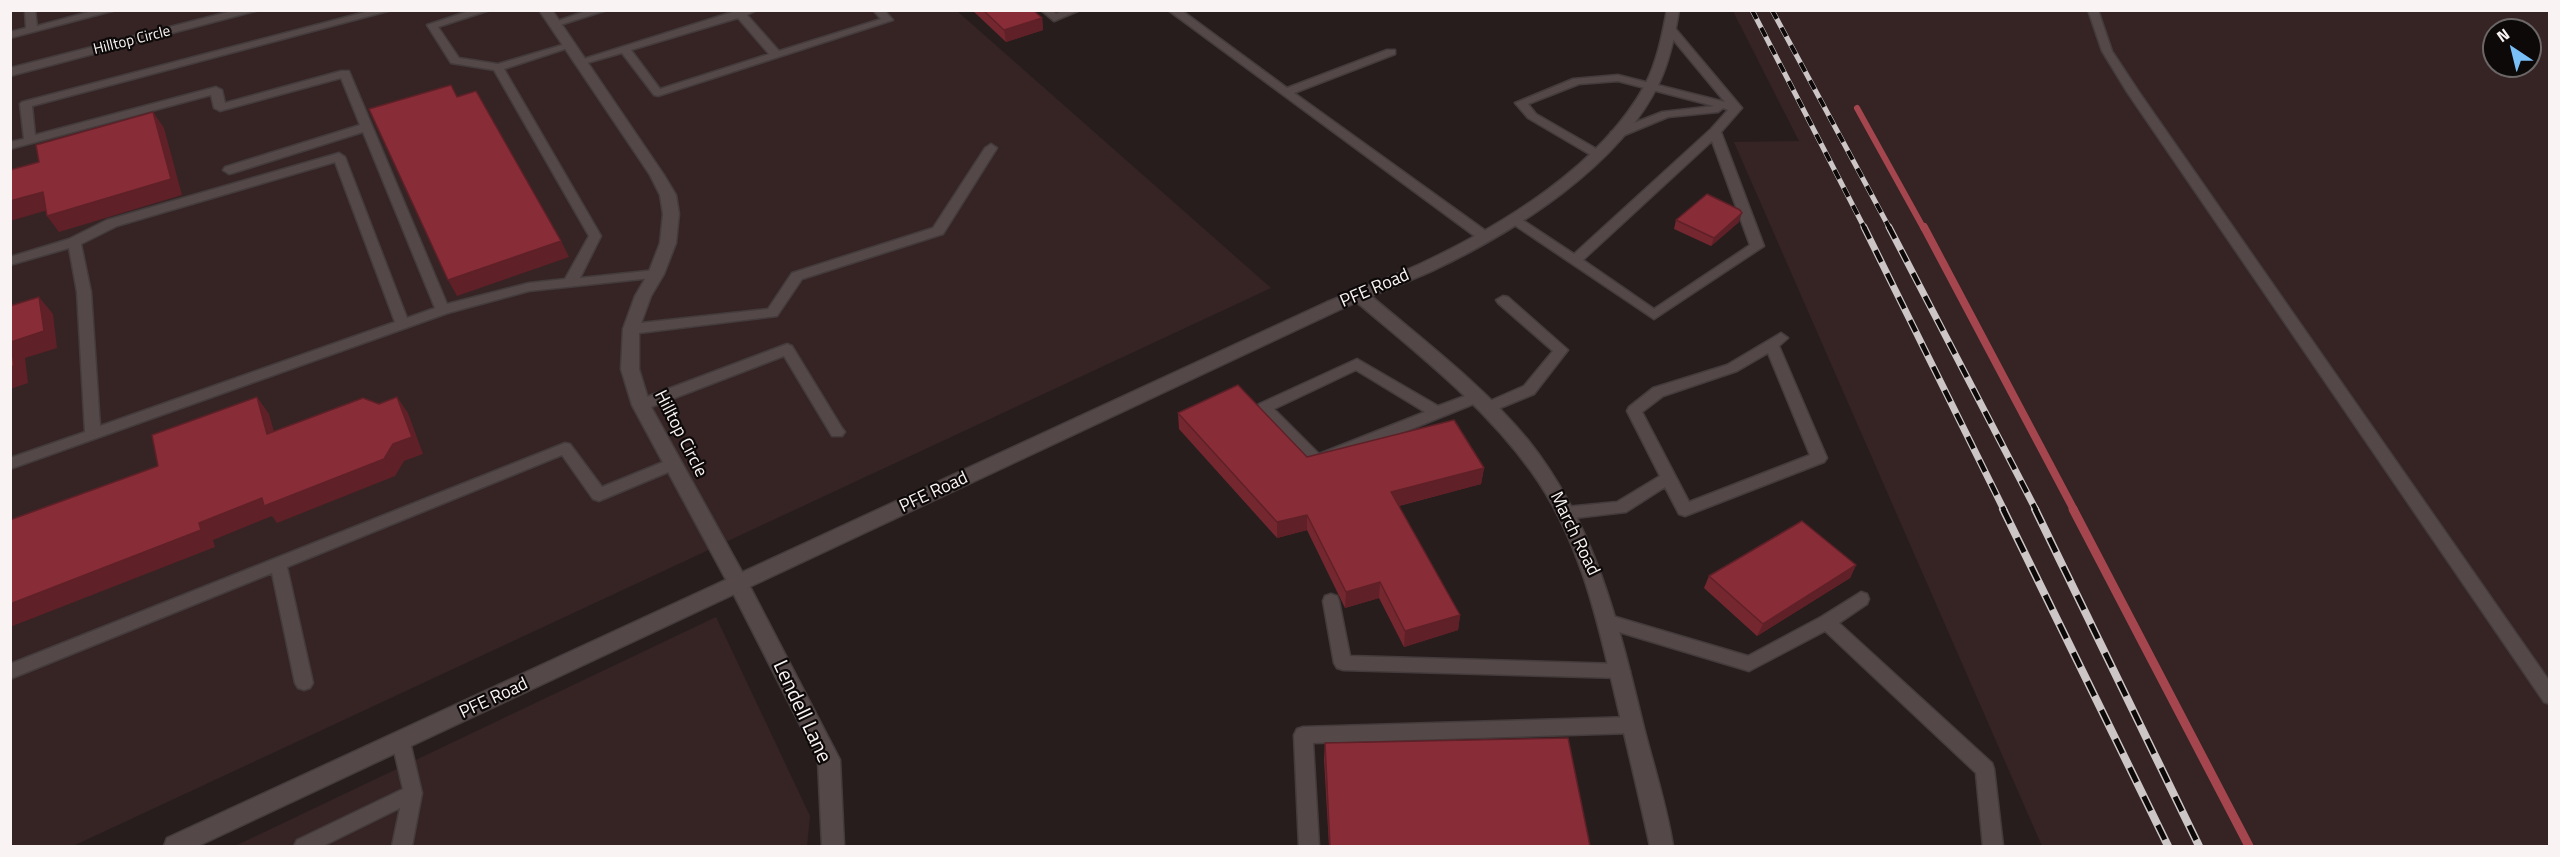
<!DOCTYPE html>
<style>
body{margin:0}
#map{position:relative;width:2560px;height:857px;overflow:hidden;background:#281d1d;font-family:"Titillium Web",sans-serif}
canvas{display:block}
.frame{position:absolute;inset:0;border:12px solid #faf3f3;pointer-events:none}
.north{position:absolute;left:2482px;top:18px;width:60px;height:60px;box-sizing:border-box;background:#0d0909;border:2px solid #6c6767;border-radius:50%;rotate:325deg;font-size:16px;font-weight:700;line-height:24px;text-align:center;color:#faf3f3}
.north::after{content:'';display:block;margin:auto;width:21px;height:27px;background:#79bff8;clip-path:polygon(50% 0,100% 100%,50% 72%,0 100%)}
</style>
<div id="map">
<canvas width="2560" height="857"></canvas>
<div class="frame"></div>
<div class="north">N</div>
</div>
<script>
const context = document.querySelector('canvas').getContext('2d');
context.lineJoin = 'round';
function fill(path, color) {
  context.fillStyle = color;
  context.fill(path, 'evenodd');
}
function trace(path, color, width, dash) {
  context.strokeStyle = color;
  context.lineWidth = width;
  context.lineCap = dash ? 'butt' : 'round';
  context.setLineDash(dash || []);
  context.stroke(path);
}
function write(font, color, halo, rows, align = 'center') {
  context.font = font + ' "Titillium Web",sans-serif';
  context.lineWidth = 4.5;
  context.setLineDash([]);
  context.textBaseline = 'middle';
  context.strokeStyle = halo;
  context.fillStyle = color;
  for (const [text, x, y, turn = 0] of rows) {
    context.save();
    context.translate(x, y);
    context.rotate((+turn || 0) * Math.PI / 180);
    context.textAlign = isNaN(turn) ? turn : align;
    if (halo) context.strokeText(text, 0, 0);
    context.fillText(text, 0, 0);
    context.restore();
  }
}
fill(new Path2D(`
 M10 11H957L1271 288 73 846H11Z
 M1733 11H2549V846H2042L1734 142 1799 141ZM2494 30H2530V66H2494Z
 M716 617 810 816 807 846H235Z`), '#362425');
trace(new Path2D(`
 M1857 108 1924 229`), '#a5464f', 6);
trace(new Path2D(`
 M1924 227 2074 510`), '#a5464f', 8);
trace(new Path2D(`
 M2073 509 2249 846`), '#a5464f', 9);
const lane = new Path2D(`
 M25 10H35L37 26 96 10H116L10 38V32L26 28Z
 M373 10H392L32 106 35 135 216 87 222 90 225 103 341 71H349L447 304 529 283 565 279 589 236 494 70 451 63 427 25 472 10H490L438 27 459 58 498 64 569 43 574 46 504 69 601 236 580 278 656 270 661 271 663 274 661 277 529 291 448 313 10 469V458L85 432 77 292 69 248 10 265V257L69 239 107 220 339 153 345 157 407 318 435 308 363 132 233 173 229 174 223 170 225 167 360 125 341 78 220 111 214 108 211 95 10 149V142L24 139 20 104 22 102ZM335 162 395 322 100 426 91 292 81 244 117 226Z
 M589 10H607L554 27 549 24Z
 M739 10H757L747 15 779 51 881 19 873 10H884L893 20 658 96 654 95 622 53 580 65 574 62ZM738 18 769 54 660 89 631 50Z
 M1041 10H1052L1056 14 1064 10H1080L1054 21Z
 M1168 10H1181L1287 88 1387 50H1395V54L1294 93 1490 234 1491 237 1490 240H1480Z
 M2088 10H2098L2112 51 2139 92 2550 682V704L2544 702 2127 92 2102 51Z
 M1670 26 1674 27 1742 108 1721 132 1764 246 1654 319 1507 220 1508 217H1518L1574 254 1711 129 1728 110 1723 108 1718 112 1668 117 1615 139 1611 138V132L1662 112 1714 106 1618 81 1579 84 1528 104 1536 114 1600 151 1602 154 1596 158 1528 118 1515 103 1573 79 1618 75 1725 102 1666 31 1665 29ZM1712 141 1750 245 1654 309 1583 260Z
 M991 144 997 148 943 234 802 279 777 316 631 334 624 329 631 324 768 309 792 273 933 228 985 148Z
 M1503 296 1508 297 1568 350 1534 394 1488 413 1483 412 1481 408 1483 404 1524 386 1553 351 1498 303 1496 300Z
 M1781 333 1788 338 1779 346 1827 458 1824 462 1685 516 1679 514 1665 487 1626 512 1566 519 1560 517 1558 513 1560 509 1566 507 1617 502 1660 476 1627 411 1629 407 1653 388 1727 365ZM1768 353 1810 455 1689 502 1642 412 1663 396 1737 371Z
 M787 344 792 346 842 428 845 432 842 436H832L784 356 646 409 641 410 634 405 636 401Z
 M1357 359 1438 406 1476 392 1483 397 1481 401 1322 465H1312L1257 408 1259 404ZM1356 370 1425 412 1319 454 1274 409Z
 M565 443 570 444 602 487 673 458 678 460 681 464 678 468 599 501 593 499 562 455 287 567 313 683 310 688 304 690 298 688 295 683 272 573 10 679V664Z
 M1861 592 1867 594 1869 599 1867 604 1839 623 1992 763 1994 769 2003 846H1983L1976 773 1825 631 1749 671 1609 629 1603 627 1600 622 1603 617 1609 615 1748 656 1821 617Z
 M1331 594 1337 596 1339 601 1350 656 1621 664 1627 666 1630 671 1627 676 1621 678 1343 670 1337 668 1334 663 1323 601 1325 596Z
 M1633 717 1639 719 1642 725 1639 731 1633 733 1313 743 1319 846H1299L1294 735 1297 729 1303 727Z
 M401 734 407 736 410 742 422 793 412 846H392L400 808 323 846H294L297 840 403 789 392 742 395 736Z`);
const street = new Path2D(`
 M236 10H259L10 76V68Z
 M539 10H552L664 175 676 195 679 214 676 243 664 274 651 296 639 329V369L650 405 746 579 840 760 844 846H822L818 760 730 587 632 405 621 369 623 329 635 296 648 274 660 243 663 214 660 195 650 175Z
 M1358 289 1364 290C1420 338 1481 383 1528 440 1595 524 1619 625 1644 728 1654 767 1667 807 1673 846H1650C1639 796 1627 746 1615 695 1597 618 1579 537 1531 471 1482 403 1415 352 1352 298L1350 294 1352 290Z`);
const secondary = new Path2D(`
 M1667 10H1679C1675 35 1670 59 1660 81 1621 166 1514 232 1432 271 1401 285 1369 296 1339 310L198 846H164L167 838 1327 302C1358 289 1389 278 1420 264 1501 226 1601 166 1645 85 1657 62 1662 36 1667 10Z`);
trace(lane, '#433b3c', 3);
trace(street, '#433b3c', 3);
trace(secondary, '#433b3c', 3);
fill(lane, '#554848');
fill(street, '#554848');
fill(secondary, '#554848');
const railFar2 = new Path2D(`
 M1752 10 1865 229
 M1772 10 1890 229`);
const railFar1 = new Path2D(`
 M1864 227 2004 510
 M1889 227 2036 510`);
const rail = new Path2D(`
 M2003 509 2168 846
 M2035 509 2199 846`);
trace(railFar2, '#cdc6c6', 5);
trace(railFar1, '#cdc6c6', 7);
trace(rail, '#cdc6c6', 8);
trace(railFar2, '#0d0909', 4, [10]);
trace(railFar1, '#0d0909', 4.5, [13]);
trace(rail, '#0d0909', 5, [16]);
fill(new Path2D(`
 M972 10H1033L1042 18 1043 30 1006 42Z
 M1676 220 1739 222 1711 246 1674 229Z
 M1178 413 1307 457 1484 468 1481 484 1399 506 1460 615 1458 630 1404 647 1379 598 1345 608 1307 530 1277 538 1179 429Z
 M1856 565 1850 578 1757 636 1704 588 1709 576Z
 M1325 743 1590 846H1329L1324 759Z`), '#752730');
fill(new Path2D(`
 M1042 18 1043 30 1006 42 1004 30Z
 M153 112 164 128 182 195 59 232 47 216Z
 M43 192 55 208 10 221V201Z
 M1742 213 1739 222 1711 246 1714 238Z
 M561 241 569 257 457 296 448 280Z
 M39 297 53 314 57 348 25 358 28 383 10 389 11 342Z
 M257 397 269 414 279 450 267 434Z
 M397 397 408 413 423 454 404 461 395 476 277 523 272 516 213 540 215 547 10 627V604L199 523Z
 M1484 468 1481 484 1390 508 1391 492Z
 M1307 515V530L1277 538V522Z
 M1856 565 1850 578 1757 636 1763 624Z
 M1380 582 1379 598 1345 608 1346 592Z
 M1460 615 1458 630 1404 647 1405 631Z`), '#5f2027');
const building = new Path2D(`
 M983 10H1033L1042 18 1004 30Z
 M451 85 457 97 476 91 561 241 448 280 369 109Z
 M153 112 171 179 47 216 43 192 10 201V170L39 162 36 145Z
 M1707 194 1740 210 1742 213 1714 238 1676 220Z
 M39 297 44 331 11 342 14 366 10 367V306Z
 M1238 385 1307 457 1454 420 1484 468 1391 492 1460 615 1405 631 1380 582 1346 592 1307 515 1277 522 1178 413Z
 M257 397 267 434 363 398 379 404 397 397 412 437 393 444 384 459 264 506 262 498 199 523 201 530 10 604V520L158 466 152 435Z
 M1802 521 1856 565 1763 624 1709 576Z
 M1568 738 1590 846H1330L1325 743Z`);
fill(building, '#882d38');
trace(building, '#5f2027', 1.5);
write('15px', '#faf3f3', '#0d0909', [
 ["Hilltop Circle",132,41,-14]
]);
write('18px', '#faf3f3', '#0d0909', [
 ["PFE Road",1375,289,-23],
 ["Hilltop Circle",680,434,63],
 ["PFE Road",934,493,-25],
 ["March Road",1574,534,64],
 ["PFE Road",494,699,-25]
]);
write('21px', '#faf3f3', '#0d0909', [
 ["Lendell Lane",801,712,65]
]);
</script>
